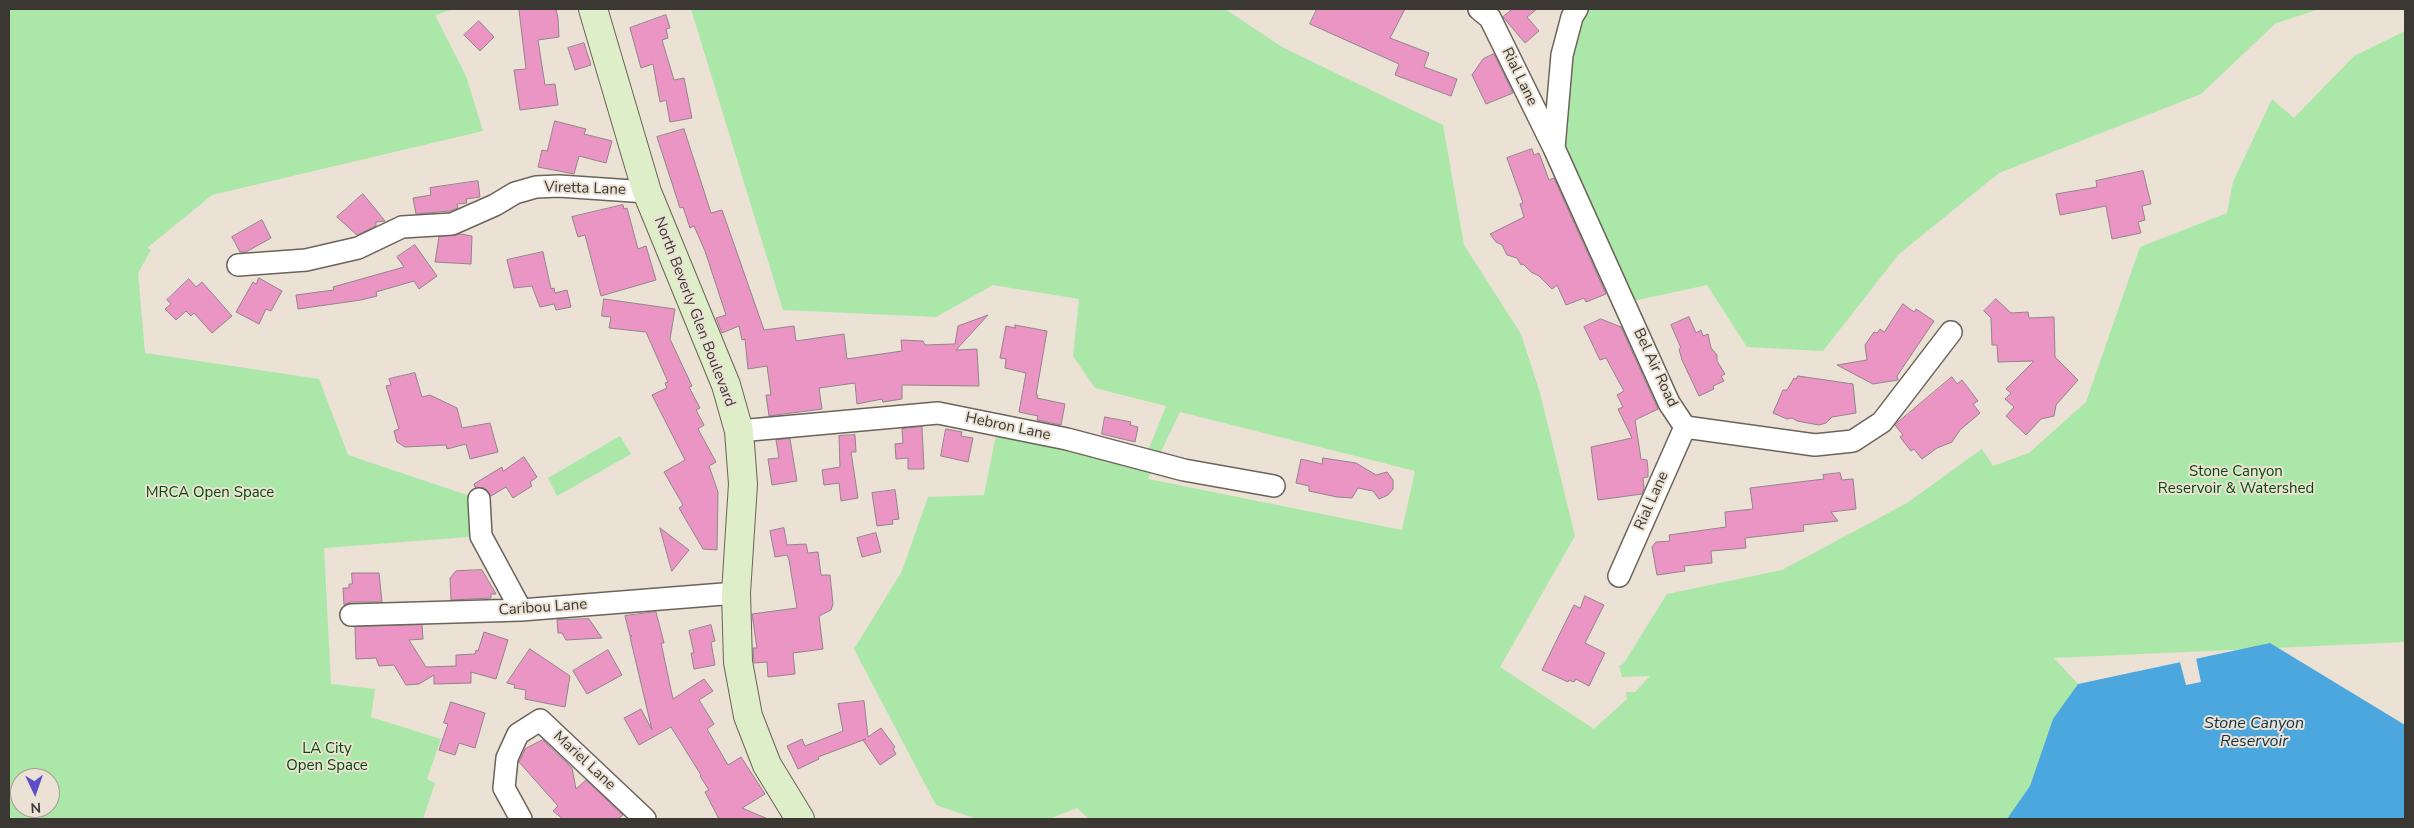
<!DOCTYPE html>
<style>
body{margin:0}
#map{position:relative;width:2414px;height:828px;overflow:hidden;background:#ebe1d4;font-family:"Nunito Sans",sans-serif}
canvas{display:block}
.frame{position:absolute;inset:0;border:10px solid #3b3833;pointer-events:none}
.north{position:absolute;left:10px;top:768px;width:50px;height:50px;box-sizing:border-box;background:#ebe1d4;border:1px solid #a59d94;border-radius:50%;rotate:177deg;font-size:14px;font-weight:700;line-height:20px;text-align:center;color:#3b3833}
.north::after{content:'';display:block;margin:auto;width:18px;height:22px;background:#5b4ec6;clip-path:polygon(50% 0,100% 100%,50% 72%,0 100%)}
</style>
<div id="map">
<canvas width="2414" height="828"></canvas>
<div class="frame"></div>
<div class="north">N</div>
</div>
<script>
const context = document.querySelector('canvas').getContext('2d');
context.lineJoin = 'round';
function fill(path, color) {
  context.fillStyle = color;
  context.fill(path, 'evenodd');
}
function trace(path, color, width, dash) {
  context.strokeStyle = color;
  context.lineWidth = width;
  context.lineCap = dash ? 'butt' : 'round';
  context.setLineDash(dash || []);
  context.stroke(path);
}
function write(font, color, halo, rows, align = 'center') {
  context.font = font + ' "Nunito Sans",sans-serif';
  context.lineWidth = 4;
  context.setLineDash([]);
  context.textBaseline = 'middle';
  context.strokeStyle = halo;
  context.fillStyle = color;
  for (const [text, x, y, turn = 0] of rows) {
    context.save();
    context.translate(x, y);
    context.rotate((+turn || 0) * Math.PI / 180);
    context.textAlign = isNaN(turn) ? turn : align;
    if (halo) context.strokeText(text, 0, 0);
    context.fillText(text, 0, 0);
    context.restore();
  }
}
fill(new Path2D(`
 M9 9H454L435 15 466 76 483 131 212 195 147 248 151 250 138 273 145 353 319 379 348 455 479 499 481 536 324 548 331 684 375 689 371 717 441 739 427 779 435 783 423 819H9ZM20 778H50V808H20Z
 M691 9H1225L1282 47 1443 125 1464 245 1521 334 1540 393 1575 536 1500 667 1594 729 1627 699 1626 692H1635L1650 676 1622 677 1619 666 1624 663 1667 594 1782 570 1907 503 1982 449 1993 466 2029 453 2086 402 2140 247 2227 213 2233 182 2272 99 2294 118 2354 56 2405 31V642L2054 658 2078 684 2075 687 2198 819H1089L1077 808 1049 819H977L936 805 854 649 902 571 928 497 984 495 998 424 1144 461 1166 406 1095 388 1073 356 1079 299 993 285 936 317 783 310ZM1180 412 1415 471 1402 530 1148 479Z
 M1577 9H2320L2276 23 2201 94 1999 173 1899 254 1823 351 1747 347 1707 285 1624 303 1554 148Z
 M620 436 631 454 557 496 548 478Z`), '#abe7a9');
fill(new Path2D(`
 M2270 643 2405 725V819H2007L2030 786 2053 719 2078 684Z`), '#4ba7de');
fill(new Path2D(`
 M2196 658 2201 682 2186 685 2180 662Z`), '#ebe1d4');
const building = new Path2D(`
 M532 9H556L558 18 559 37 538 40 545 85 555 84 558 105 520 110 514 70 526 69 519 10Z
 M1317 9H1405L1390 38 1429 53 1424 67 1457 79 1451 96 1395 75 1399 64 1310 24Z
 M1513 9H1537L1527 17 1539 31 1525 43 1503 17Z
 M666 15 670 28 666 29 668 38 662 40 674 80 684 78 692 118 670 122 666 100 660 102 653 64 641 68 630 28Z
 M479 21 494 37 480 51 464 35Z
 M584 43 591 65 575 70 568 48Z
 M1494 54 1513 93 1486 104 1472 75 1483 59Z
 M555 121 586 129 584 134 612 141 606 163 579 156 574 174 538 167 542 150 547 151Z
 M684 129 711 213 722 210 764 330 794 326 796 341 844 334 847 359 902 351 901 340 923 341 925 345 955 344 958 326 988 315 956 350 977 349 979 386 902 385V399L883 402 882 399 857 404 855 383 819 388 822 409 769 416 766 395H771L767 366 748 369 745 339 742 340 739 326 722 333 716 318 726 315 705 251 694 226 690 228 683 207 680 208 657 137Z
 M1532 149 1534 155 1539 153 1549 180 1554 178 1606 294 1586 302 1584 298 1566 305 1557 285 1552 289 1539 276 1531 272 1523 264 1521 265 1517 258 1507 255 1502 245 1496 242 1490 234 1524 217 1520 204 1523 203 1507 158Z
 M2143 171 2151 204 2142 206 2145 220 2138 222 2141 233 2112 239 2106 206 2060 215 2056 194 2097 187 2096 181Z
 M478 181 480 197 466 199 467 203 457 204 458 208 450 211 416 214 413 198 431 195 430 188Z
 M363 194 385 221 376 222V226L357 235 337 217Z
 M623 205 624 209 627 208 638 249 646 246 656 280 601 296 585 235 578 237 572 217Z
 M262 220 271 238 246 252H240L232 237Z
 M460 234 472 236 471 264 435 262 439 237Z
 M415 245 437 276 419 289 414 281 376 292 377 296 361 300 298 309 296 295 334 290 333 287 404 267 397 257Z
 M543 252 551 289 554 288 555 293 567 290 571 307 556 310 554 304 540 307 532 286 514 288 507 260Z
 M259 278 282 291 271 311 266 309 259 324 236 312 253 282 256 284Z
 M189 279 196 287 202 282 232 316 212 333 194 313 191 316 186 311 176 320 165 309 171 304 167 300Z
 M604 299 675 309 670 339 692 386 689 387 700 408 696 410 704 425 698 429 716 462 709 466 718 492 717 550 703 549 679 508 683 505 664 472 685 460 652 395 667 388 665 383 668 382 646 332 609 328 611 317 602 316Z
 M1996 299 2011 313 2028 312 2029 318 2054 317 2055 357 2078 380 2056 405 2054 416 2041 419 2026 435 2006 416 2014 407 2005 399 2011 393 2006 389 2034 361 1998 362 1997 345H1992L1991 318 1984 311Z
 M1903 304 1914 312 1916 309 1934 321 1897 376 1898 380 1873 384 1837 365 1867 360 1865 345 1874 332 1877 333 1880 329 1884 332Z
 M1689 317 1696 333 1701 330 1703 336 1708 334 1711 348 1717 355V361L1725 374 1721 376 1724 381 1713 386 1714 389 1699 396 1682 360 1679 349 1681 348 1671 325Z
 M1601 319 1621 327 1658 409 1635 420 1641 459 1647 460 1648 469V477L1643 478 1644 488 1642 494 1598 500 1591 447 1632 438 1618 409 1623 407 1617 395 1624 391 1606 358 1600 360 1584 327Z
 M1015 325 1047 331 1036 395H1038L1037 398 1065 404 1061 425 1037 420 1038 416 1019 412 1026 373 1005 368 1006 359 1000 358 1006 326 1015 328Z
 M415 373 422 397 430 395 457 408 462 428 490 423 498 452 470 459 466 444 447 449 446 445 405 447 397 442 394 431 399 429 386 386 391 385 389 379Z
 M1798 376 1853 384 1856 413 1832 417 1826 423 1819 425 1797 421 1792 418 1787 419 1773 413 1783 390H1787L1794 378 1796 379Z
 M1952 377 1957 384 1962 380 1978 401 1973 404 1980 413 1960 430 1952 442 1937 448 1922 459 1914 449 1911 451 1900 437 1903 435 1895 425Z
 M1105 417 1131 422 1130 425 1138 427 1135 442 1102 434Z
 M922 427 924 469H908V458L896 459 895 444 903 443 902 429Z
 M946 429 962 432 961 436 973 438 968 462 941 456Z
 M855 435 856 452H851L858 498 841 501 839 483 824 485 822 470 840 467 839 436Z
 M790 439 797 481 772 485 768 459 779 458 776 440Z
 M524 457 537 477 530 482 532 486 513 498 506 487 491 496 485 488 475 487 474 484 502 467 503 471Z
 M1323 458 1356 463 1376 475 1387 472 1393 480V489L1388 495 1379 499 1373 491 1358 488 1352 498 1337 497 1309 491V486L1296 483 1301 459 1322 464Z
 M1840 473 1842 480 1853 479 1856 509 1831 512 1838 521 1803 525 1804 531 1745 538 1746 548 1711 551 1712 563 1684 566 1685 571 1657 575 1652 547 1656 542 1670 541 1669 535 1726 527 1725 512 1753 509 1750 488 1824 479 1823 475Z
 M895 490 899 519 892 520 893 524 877 526 872 493Z
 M660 528 689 550 672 571Z
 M784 528 787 545 806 544 808 553 818 552 821 575H830L833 604 831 610 819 616 823 649 793 653 795 674 768 677 767 662 754 663 753 648H757L752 614 797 608 789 560 787 555 775 557 770 531Z
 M876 533 881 552 862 557 857 538Z
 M482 570 496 594H491V598L451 600 450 578 456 571Z
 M352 573H379L382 602H351L344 605 343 588H349V584H352Z
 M1585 596 1604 605 1585 643 1605 653 1589 686 1576 679 1574 682 1569 680 1568 682 1542 670 1574 605 1580 608Z
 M656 612 664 643H661L673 699 704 679 713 691 699 700 714 724 707 729 728 765 741 757 765 794 742 808 768 819H719L705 792 709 790 700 776 701 775 671 727 639 745 624 718 641 709 652 730 630 637 632 636H630L625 616Z
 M589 619 602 638 566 640 562 633H558L557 620Z
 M422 625 423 639 409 640 426 667 456 666V655L475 654 476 650 478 651 484 632 508 640 496 679 471 672V683L434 684V675L419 684 406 685 394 665 379 666 376 658 356 659 355 627Z
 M711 625 715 641 711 642 715 665 694 669 691 653H694L689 631Z
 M530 649 570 676 565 707 525 699 526 690 514 688 515 685 507 683Z
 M608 650 622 675 587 694 573 671Z
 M864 701 868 737 881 728 895 747 893 749 896 754 880 765 863 740 866 739 818 757 819 759 798 769 787 746 802 739 805 746 843 731 838 704Z
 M451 702 485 713 475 748 459 743 455 755 439 750 448 724 444 723Z
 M543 740 572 768 576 789 586 780 623 815 618 819H563L553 811 558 806 519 762 525 749Z`);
fill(building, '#eb95c5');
trace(building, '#92848b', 1);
const minor = new Path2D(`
 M1479 9 1490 18 1554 148
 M1577 9 1572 17 1562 55 1554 148 1669 403 1685 427 1815 445 1853 441 1882 422 1951 332
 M238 265 306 260 358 248 402 227 452 224 495 205 515 193 536 187 559 186 647 192
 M739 431 938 413 1067 439 1184 470 1274 486
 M479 499 481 536 521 610
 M1619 576 1685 427
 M351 615 521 610 736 593
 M521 819 504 788 507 758 518 734 540 720 645 819`);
const secondary = new Path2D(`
 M593 9 647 192 726 385 739 431 743 484 736 593 738 662 748 716 767 765 800 819`);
trace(minor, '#6c6359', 24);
trace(secondary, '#6c6359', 30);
trace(minor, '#fff', 21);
trace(secondary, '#ddeec9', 28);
write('15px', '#3b3833', '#ebe1d4', [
 ["Rial Lane",1519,77,64],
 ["Viretta Lane",585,189,2],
 ["North Beverly Glen Boulevard",694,312,69],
 ["Bel Air Road",1655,368,65],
 ["Hebron Lane",1008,427,12],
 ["Rial Lane",1652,501,-66],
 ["Caribou Lane",543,608,-4],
 ["Mariel Lane",584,761,43]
]);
write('15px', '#004c06', '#ebe1d4', [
 ["Stone Canyon",2236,472],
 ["Reservoir & Watershed",2236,489],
 ["MRCA Open Space",210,493],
 ["LA City",327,749],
 ["Open Space",327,766]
]);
write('italic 16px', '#0b334a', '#ebe1d4', [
 ["Stone Canyon",2254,724],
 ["Reservoir",2254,742]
]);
</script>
